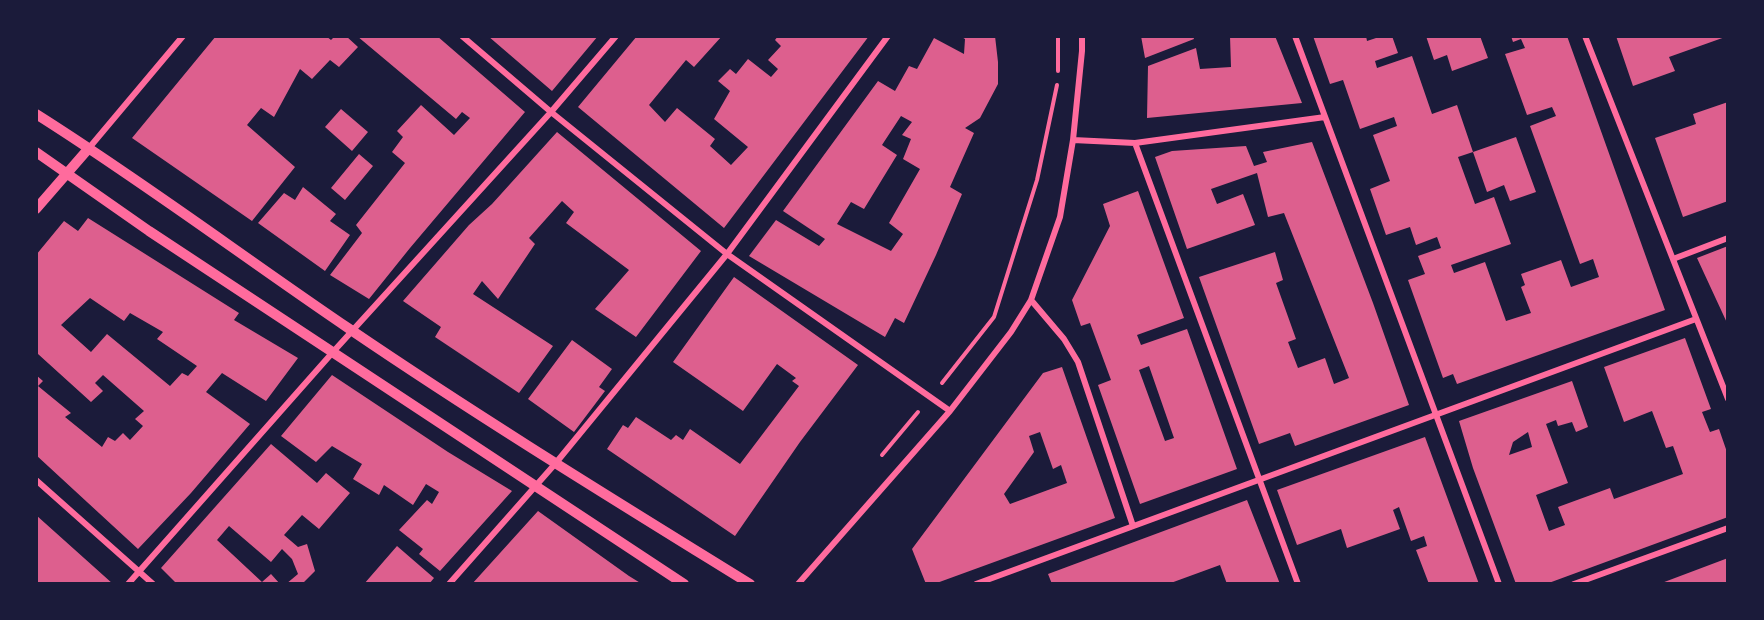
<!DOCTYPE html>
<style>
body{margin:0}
#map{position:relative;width:1764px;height:620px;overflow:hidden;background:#1b1b3a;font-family:Arial,sans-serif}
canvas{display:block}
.frame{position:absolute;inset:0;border:38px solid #1b1b3a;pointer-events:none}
</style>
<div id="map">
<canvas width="1764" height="620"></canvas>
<div class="frame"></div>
</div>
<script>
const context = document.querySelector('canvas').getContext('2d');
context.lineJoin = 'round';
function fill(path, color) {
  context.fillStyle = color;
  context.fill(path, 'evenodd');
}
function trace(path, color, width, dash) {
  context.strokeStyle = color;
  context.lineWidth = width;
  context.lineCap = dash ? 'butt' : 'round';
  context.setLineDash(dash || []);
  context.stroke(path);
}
fill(new Path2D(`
 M216 36H326L331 40 335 36H346L358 47 339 67 330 60 312 79 300 69 274 117 261 108 247 125 295 167 252 221 132 138Z
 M357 36H437L525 112 410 248 369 299 330 275 362 233 356 225 405 163 392 152 403 137 397 131 421 105 454 135 470 118 462 112 456 119Z
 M488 36H598L552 91Z
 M637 36H722L694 67 686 60 649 105 665 122 677 108 715 139 710 146 731 165 748 147 714 119 730 91 718 81 730 69 736 74 748 59 771 77 778 69 768 60 781 46 775 40 778 36H869L724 228 578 107Z
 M931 36H937L934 38 964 54 965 39 960 36H995L998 62V84L980 118 965 128 974 133 950 187 962 194 936 255 904 323 895 318 885 337 749 256 776 220 819 246 825 239 783 211 878 81 895 91 909 66 917 69 934 38ZM901 116 912 122 902 135 911 139 903 159 920 169 889 223 903 234 891 251 837 224 851 202 864 209 897 155 882 145Z
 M1141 36H1193L1194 39 1145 58Z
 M1230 36H1275L1302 103 1147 118 1148 66 1196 48 1200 69 1231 67Z
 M1313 36H1366L1367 41 1382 36H1392L1398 53 1375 61 1377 68 1412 56 1432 114 1457 105 1473 152 1458 157 1475 204 1494 197 1511 244 1451 265 1454 273 1485 262 1506 321 1531 313 1521 287 1525 285 1521 274 1561 260 1571 287 1599 277 1593 259 1580 264 1530 126 1556 116 1552 107 1527 115 1505 54 1525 48 1521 39 1513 42 1511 36H1567L1665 310 1457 384 1453 374 1443 378 1408 280 1425 274 1418 256 1441 248 1437 237 1416 245 1410 227 1386 235 1370 189 1390 181 1373 135 1397 126 1394 117 1360 129 1343 80 1330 84Z
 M1426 36H1480L1488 58 1452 71 1447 55 1434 60Z
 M1616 36H1728L1669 57 1675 71 1633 86Z
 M1728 102V201L1683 217 1655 138 1696 124 1693 114Z
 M341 109 368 132 352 151 325 127Z
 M557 132 701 251 636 337 595 309 629 270 566 223 574 212 562 201 529 238 535 244 498 299 482 281 473 294 553 346 519 393 435 337 441 327 403 301 469 225 492 204Z
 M1516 137 1536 192 1510 201 1504 185 1487 192 1473 152Z
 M1312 142 1373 303 1409 405 1295 446 1290 433 1259 444 1199 277 1275 252 1283 280 1276 283 1296 339 1288 342 1298 368 1325 358 1334 384 1349 378 1284 213 1268 217 1257 173 1211 189 1217 204 1243 194 1255 225 1187 249 1155 157 1172 151 1246 146 1254 166 1267 162 1263 152Z
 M359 154 373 166 345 200 331 188Z
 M303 187 336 214 330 221 350 235 325 271 258 223 284 193 295 200Z
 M1138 191 1184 318 1137 335 1141 345 1187 329 1237 469 1140 504 1098 385 1111 380 1090 323 1081 326 1072 300 1110 226 1103 204ZM1149 366 1174 438 1165 441 1139 370Z
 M88 218 239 313 234 320 298 358 266 401 222 373 206 392 250 424 191 493 138 549 36 455V375L43 381 38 386 71 413 65 417 102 447 108 437 115 441 123 433 130 440 143 426 135 419 144 411 103 375 95 383 103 391 91 402 38 354 36 356V255L64 221 78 231ZM90 298 124 321 130 313 163 332 157 339 197 366 188 376 182 373 170 386 107 334 91 352 61 325Z
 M1728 246V325L1697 258Z
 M734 277 858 365 800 442 735 536 607 449 623 425 628 428 636 417 671 440 676 435 683 440 690 429 740 464 799 386 792 381 796 378 777 364 743 411 673 362Z
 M1685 338 1711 409 1702 412 1710 432 1719 429 1728 455V517L1546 584H1516L1473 468 1459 421 1572 381 1588 427 1576 432 1572 422 1558 426 1556 420 1546 424 1568 483 1536 495 1549 531 1565 525 1558 507 1610 488 1614 499 1683 474 1673 446 1666 448 1652 411 1624 422 1604 367ZM1528 432 1532 447 1509 455 1513 442Z
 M572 340 612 369 599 387 605 391 574 432 528 399Z
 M1062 367 1115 518 934 584H926L912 549 1043 373ZM1040 432 1053 469 1061 465 1067 483 1010 504 1004 494 1034 452 1029 436Z
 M332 375 448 452 512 491 440 571 419 554 423 549 399 530 427 500 432 504 439 492 426 484 413 505 384 485 379 495 353 479 362 464 332 446 316 462 281 436Z
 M1425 437 1479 584H1429L1416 550 1427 546 1424 536 1411 541 1399 507 1393 510 1400 529 1347 548 1341 529 1297 545 1277 490Z
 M271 444 317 483 326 473 350 493 319 529 302 515 284 535 298 547 307 544 315 571 302 584H286L298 574 292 559 282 549 271 562 229 526 217 540 262 582 271 574 280 584H177L161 568Z
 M1247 500 1280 584H1227L1220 565 1168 584H1052L1048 574Z
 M538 511 629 576 642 584H472Z
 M36 515 113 584H36Z
 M397 546 434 578 429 584H364Z
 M1728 558V584H1659Z`), '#dd5f8e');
trace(new Path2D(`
 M1058 36V71
 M942 383 994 317 1037 180 1057 85
 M882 455 918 412`), '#ff6b9d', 4);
trace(new Path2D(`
 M462 36 551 112 727 254 950 411
 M1295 36 1499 584
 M1585 36 1728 399
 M1073 140 1135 143 1325 117
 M1135 143 1298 584
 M89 148 183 36
 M1673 259 1728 238
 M1031 300 1064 339 1078 362 1133 526
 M36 480 153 584
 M128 584 333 352 551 112 616 36
 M449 584 555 464 727 254 888 36
 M798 584 950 411 1011 332 1031 300 1060 217 1073 140 1082 51V36
 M976 584 1696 319
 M1574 584 1728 528`), '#ff6b9d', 6);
trace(new Path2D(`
 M36 114C144 182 246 259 351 330 482 419 616 501 750 584
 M36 152 149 231 684 584
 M36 209 89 148`), '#ff6b9d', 10);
</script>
